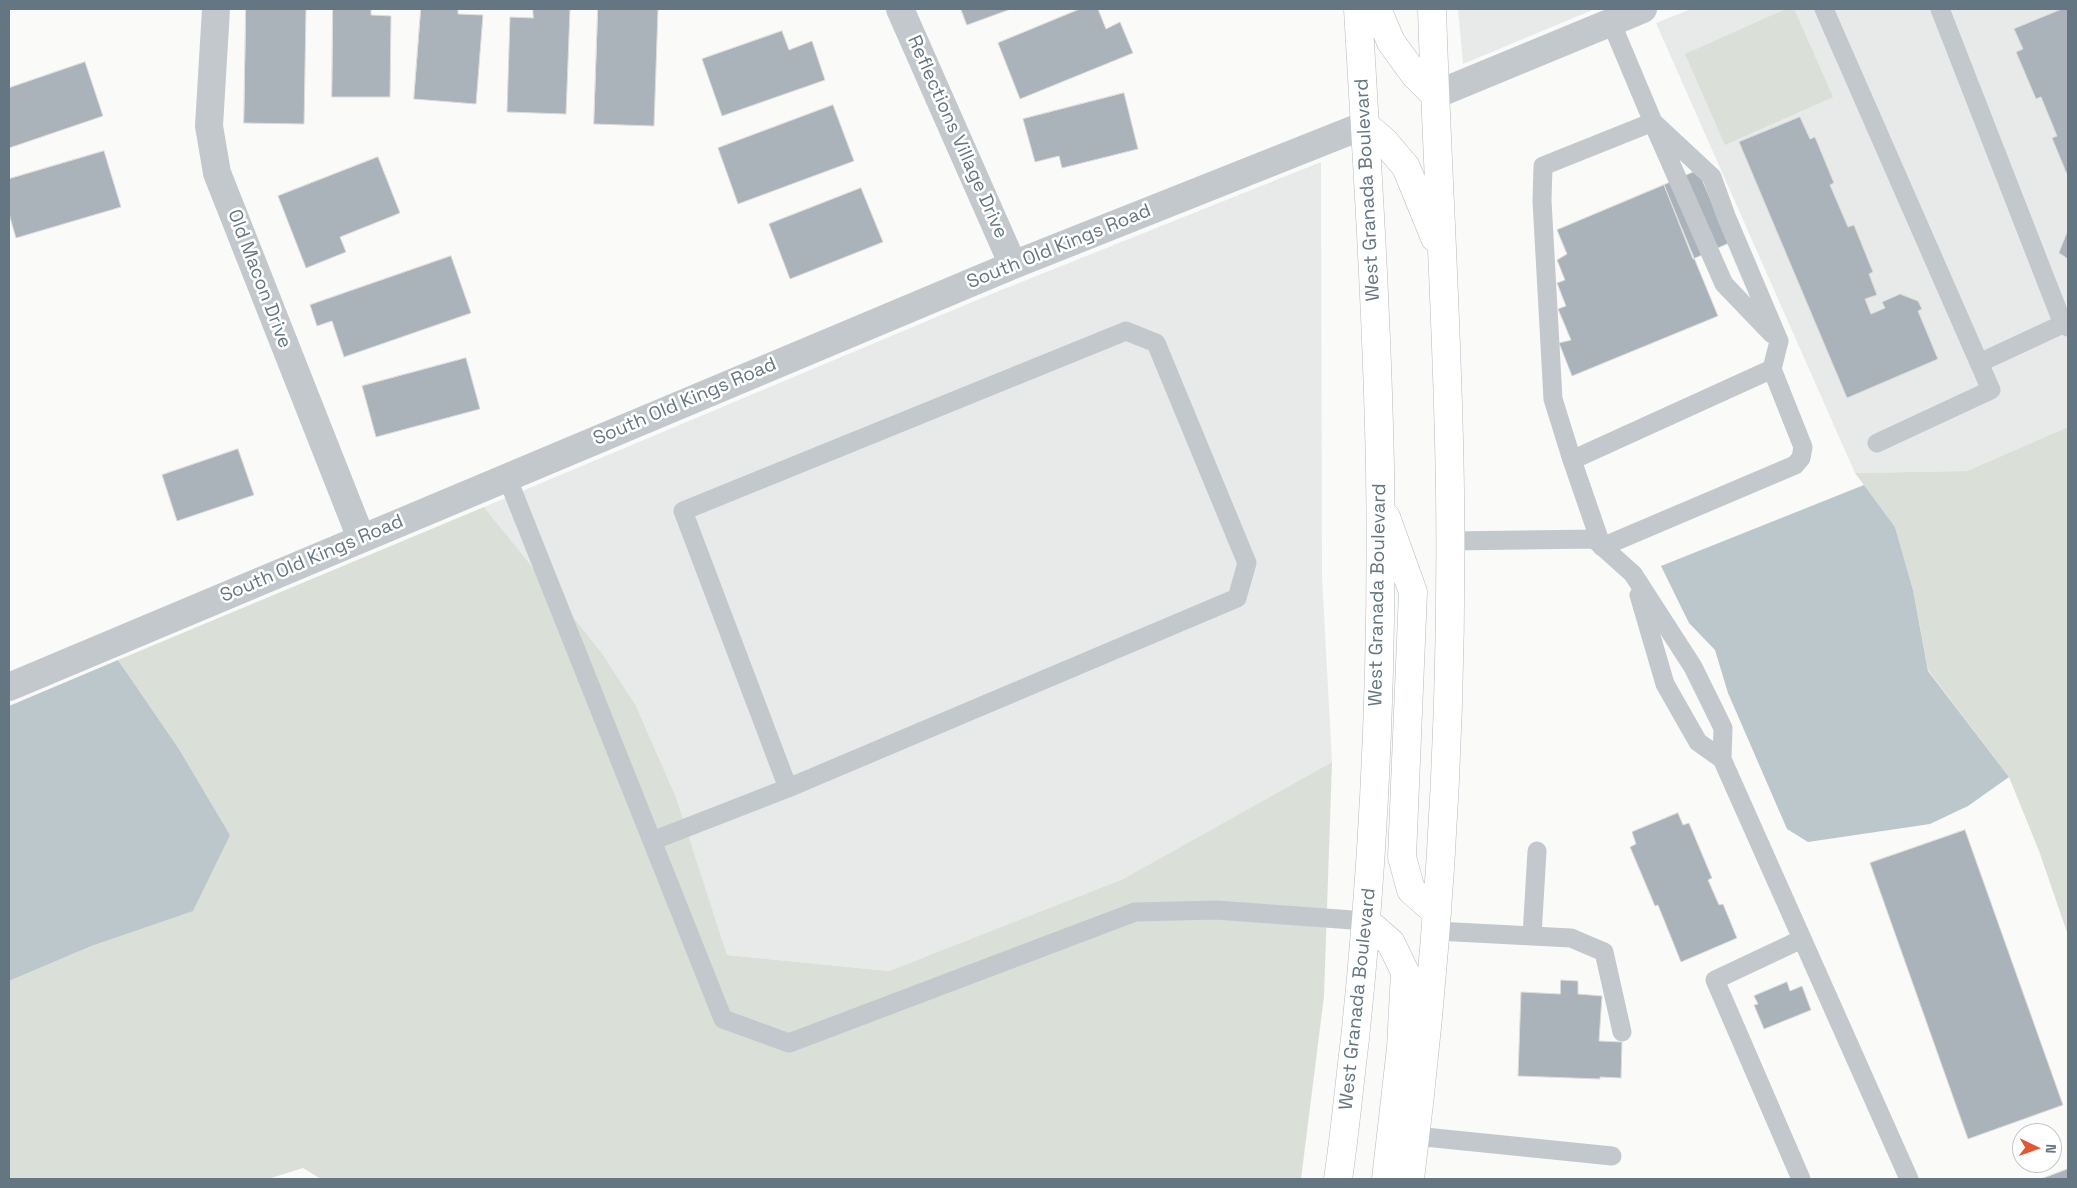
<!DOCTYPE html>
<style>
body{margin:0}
#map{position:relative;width:2077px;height:1188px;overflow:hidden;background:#fafaf8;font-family:"Space Grotesk",sans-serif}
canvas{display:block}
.frame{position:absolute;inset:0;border:10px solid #657683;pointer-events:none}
.north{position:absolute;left:2012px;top:1123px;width:50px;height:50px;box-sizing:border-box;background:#fff;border:1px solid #c1c8cd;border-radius:50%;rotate:93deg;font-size:14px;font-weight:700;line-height:20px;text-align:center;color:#657683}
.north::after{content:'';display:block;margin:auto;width:18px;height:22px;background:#e4572e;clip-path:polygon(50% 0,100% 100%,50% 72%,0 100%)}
</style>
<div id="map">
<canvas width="2077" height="1188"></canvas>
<div class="frame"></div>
<div class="north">N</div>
</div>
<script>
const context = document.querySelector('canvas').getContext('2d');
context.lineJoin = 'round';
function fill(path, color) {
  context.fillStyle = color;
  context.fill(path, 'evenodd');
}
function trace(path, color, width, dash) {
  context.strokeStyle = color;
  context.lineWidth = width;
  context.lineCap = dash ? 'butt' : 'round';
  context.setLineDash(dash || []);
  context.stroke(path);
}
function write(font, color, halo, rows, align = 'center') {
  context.font = font + ' "Space Grotesk",sans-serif';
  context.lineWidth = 5;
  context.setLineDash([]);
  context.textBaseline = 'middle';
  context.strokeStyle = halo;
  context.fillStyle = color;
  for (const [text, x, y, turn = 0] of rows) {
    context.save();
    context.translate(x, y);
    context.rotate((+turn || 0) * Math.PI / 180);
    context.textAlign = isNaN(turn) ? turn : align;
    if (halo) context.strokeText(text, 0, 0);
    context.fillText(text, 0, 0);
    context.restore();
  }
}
fill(new Path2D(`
 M1458 9H1595L1463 64Z
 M1691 9H2068V427L1967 471 1855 473 1656 23Z
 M1321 162 1322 576 1332 762 1123 879 889 971 727 955 676 797 636 706 602 653 484 507 989 295Z`), '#e8e9e9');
fill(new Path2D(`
 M1786 9H1794L1833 97 1725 145 1685 54Z
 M2068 427V935L2039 851 2009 777 1928 670 1913 590 1895 527 1855 473 1967 471Z
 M484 507 602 653 636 706 676 797 727 955 889 971 1123 879 1332 762 1324 996 1301 1179H321L303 1168 268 1179H9V981L94 945 230 835 179 749 118 660Z`), '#dadfd7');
fill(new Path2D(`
 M1864 485 1895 527 1913 590 1928 671 2009 777 1968 806 1930 824 1808 842 1787 829 1728 693 1715 650 1689 623 1661 566Z
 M118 660 179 749 230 835 193 911 94 945 9 981V706Z`), '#bbc7cb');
const building = new Path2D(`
 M246 9H306L304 124 244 123Z
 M333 9H371V15L391 16 390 97H332Z
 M421 9H458V14L483 15 476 104 414 99Z
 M533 9H570L566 114 507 112 510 17 533 18Z
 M598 9H658L654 126 594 124Z
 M961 9H1011L967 25Z
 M1080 9H1098L1106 29 1120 22 1133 53 1020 99 998 43Z
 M2062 9H2068V177L2052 138 2057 136 2041 97 2036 99 2016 52 2023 49 2014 29Z
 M782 31 789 50 812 41 825 80 722 116 702 59Z
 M85 62 103 116 9 148V88Z
 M1124 93 1138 149 1062 168 1059 156 1035 162 1023 119Z
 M833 105 854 161 738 204 718 148Z
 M1800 117 1810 139 1815 137 1834 183 1830 185 1848 227 1854 225 1873 272 1869 274 1877 295 1865 299 1871 314 1885 308 1882 302 1900 294 1918 301 1922 309 1918 311 1938 359 1847 398 1739 142Z
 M104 151 121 207 16 238 9 214V179Z
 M378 157 400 213 340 237 346 252 306 268 278 196Z
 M1698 170 1729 243 1693 259 1664 185Z
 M1664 185 1718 316 1572 376 1559 343 1571 340 1558 309 1566 306 1557 283 1565 280 1557 260 1567 254 1557 230Z
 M861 188 883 242 790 279 769 224Z
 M2068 230V259L2059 253Z
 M451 256 471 313 344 357 332 321 317 326 310 305Z
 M466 358 480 409 376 437 362 386Z
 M238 449 254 495 177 521 162 475Z
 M1678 813 1683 825 1689 823 1712 878 1708 880 1719 905 1723 904 1737 938 1681 962 1658 905 1655 906 1630 847 1636 844 1632 832Z
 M1965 830 2063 1105 1968 1139 1870 863Z
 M1561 980 1578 981V994L1602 996 1599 1041 1622 1042 1621 1078 1600 1077V1079L1518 1076 1521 992 1560 994Z
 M1787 982 1790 991 1802 986 1811 1010 1764 1029 1754 1005 1758 1004 1754 996Z
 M2068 1169V1179H2041Z`);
fill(building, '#aab3b9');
trace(building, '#dcdcda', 1);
const primary = new Path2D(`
 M1377 9 1391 42 1415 75 1435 95
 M1365 125 1384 141 1406 167 1435 238
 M1386 517 1413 592 1402 857 1411 890 1437 913
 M1366 921 1391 943 1405 972 1401 1048 1386 1179
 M1338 1179C1345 1133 1349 1086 1355 1039 1375 849 1383 658 1380 468 1377 315 1367 162 1358 9
 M1410 1179C1439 951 1453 721 1450 492 1448 331 1437 170 1432 9`);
trace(primary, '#b5babe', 29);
trace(new Path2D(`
 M1824 9 1991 390 1877 443
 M1940 9 2063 324 2068 327
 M1653 122 1712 177 1726 216 1779 341 1772 369
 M1656 130 1724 284 1772 334
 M1979 363 2063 324
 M1572 460 1602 547 1795 465 1801 458 1803 447 1772 369 1572 460 1553 399 1542 201 1543 166 1653 122 1611 22
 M507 477 723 1019 789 1043 1135 912 1216 910 1366 921
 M1450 541 1594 539 1633 574 1693 667 1723 728 1722 759 1909 1179
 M1639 595 1665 684 1698 742 1722 759
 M652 841 788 788 1237 598 1247 563 1156 343 1126 331 683 511 788 788
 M1436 931 1571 938 1604 952 1622 1032
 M1532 936 1537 851
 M1415 1136 1612 1156
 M1801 1179 1715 980 1802 939`), '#c3c8cc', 19);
trace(new Path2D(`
 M216 9 209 126 217 173 361 538
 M900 9 1013 265
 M1435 95 1643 9
 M9 687 1013 265 1365 125`), '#c3c8cc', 28);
trace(primary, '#fff', 28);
write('19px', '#657683', '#fff', [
 ["Reflections Village Drive",957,137,66],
 ["West Granada Boulevard",1368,190,-93],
 ["South Old Kings Road",1059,247,-22],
 ["Old Macon Drive",259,279,69],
 ["South Old Kings Road",685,402,-23],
 ["South Old Kings Road",312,559,-23],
 ["West Granada Boulevard",1378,595,-89],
 ["West Granada Boulevard",1358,999,-84]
]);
</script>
